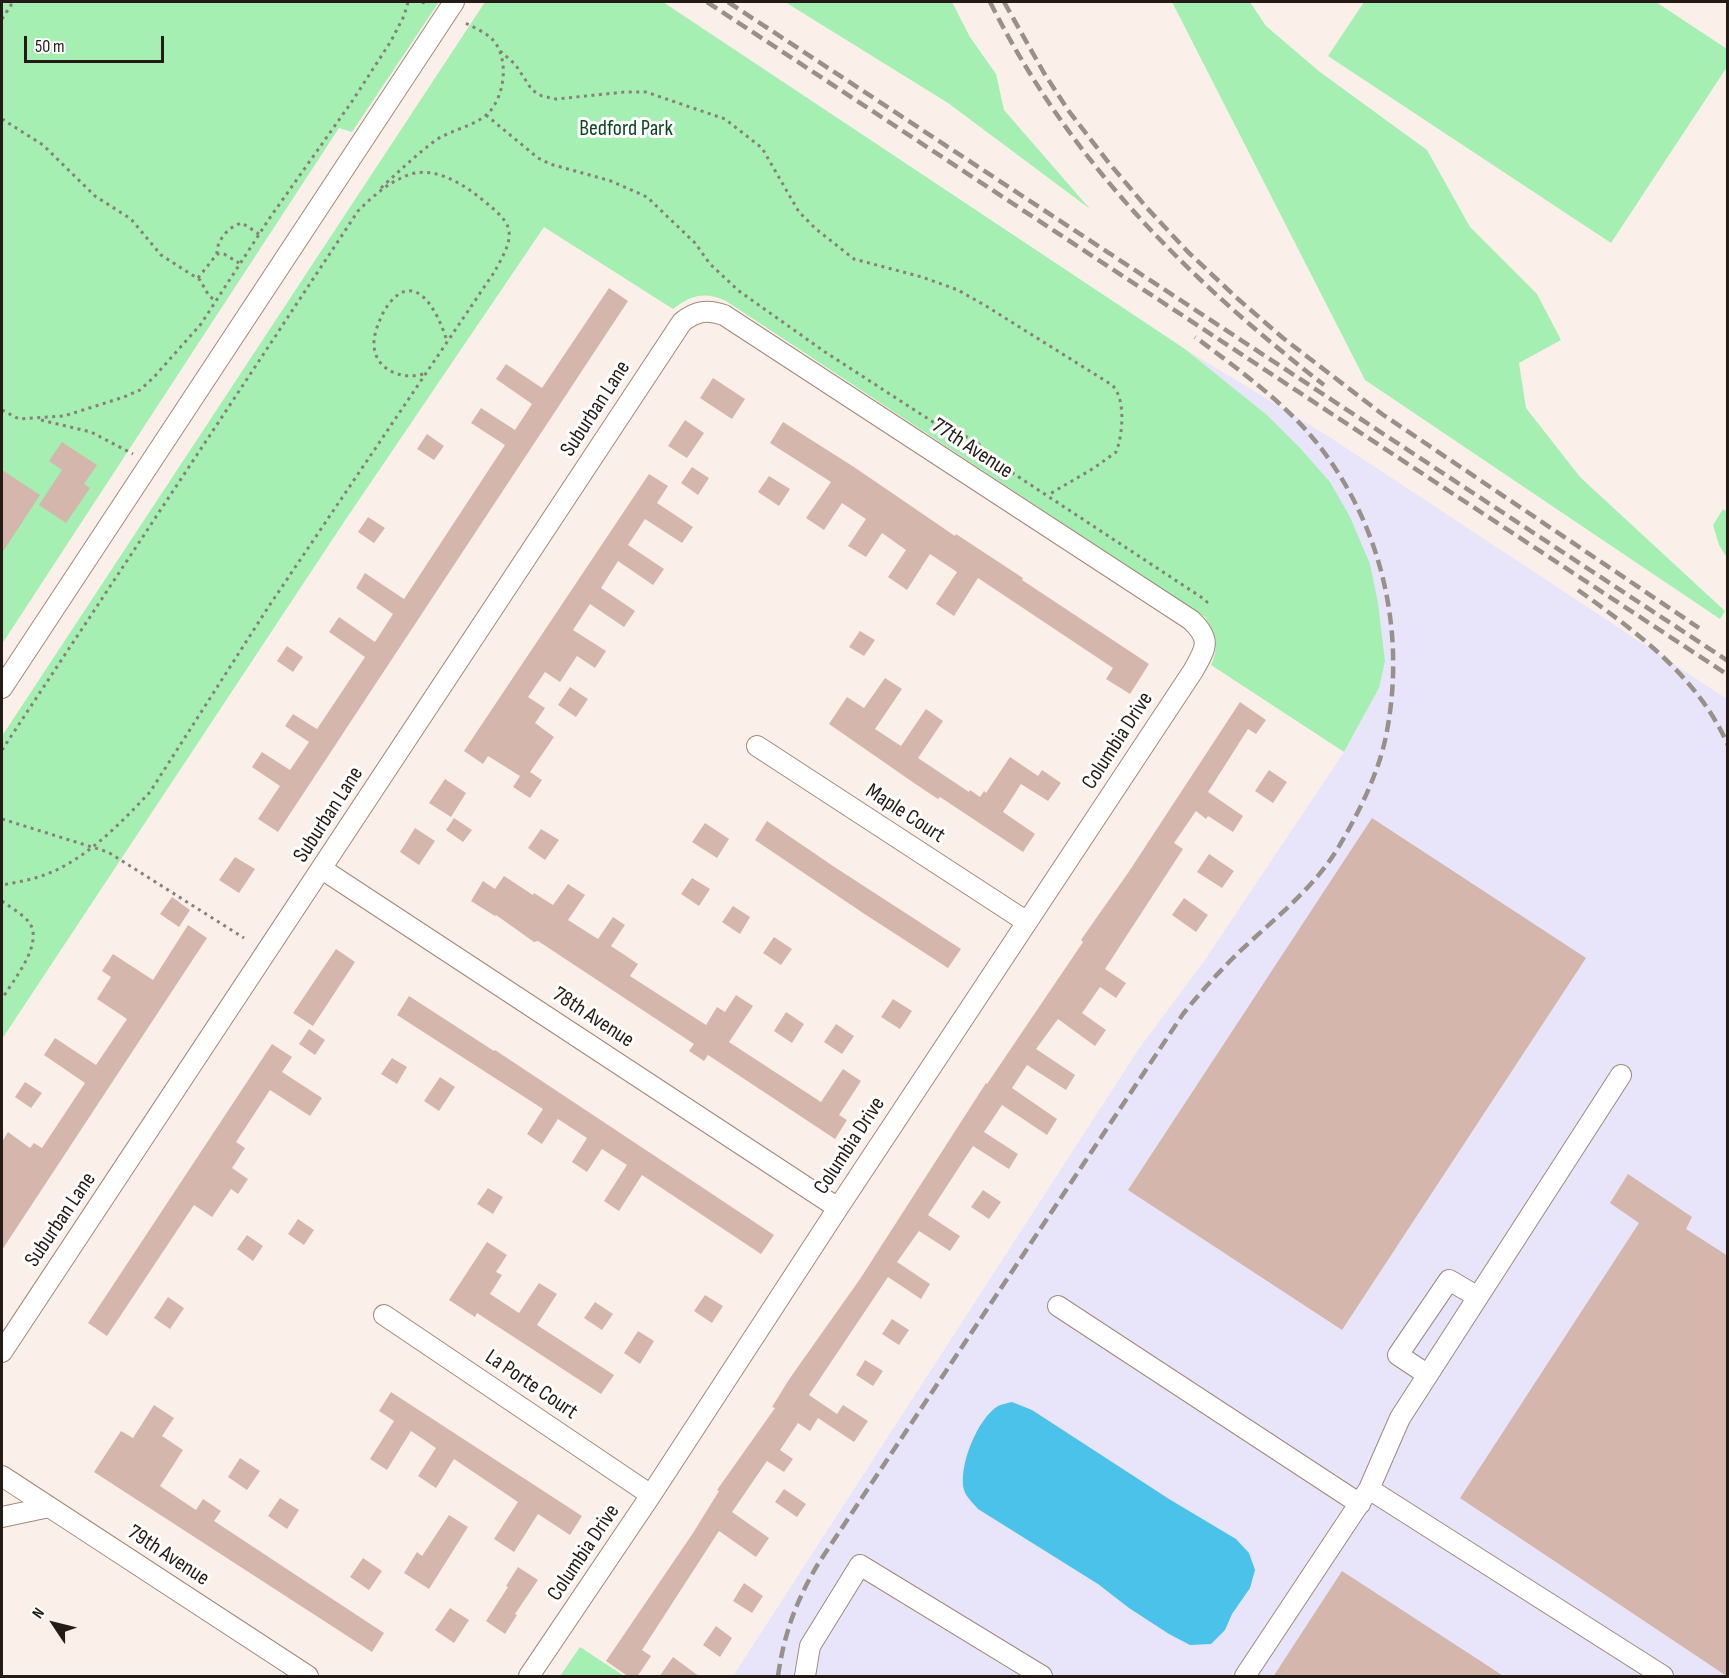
<!DOCTYPE html>
<style>
body{margin:0}
#map{position:relative;width:1729px;height:1678px;overflow:hidden;background:#fbf0e9;font-family:"Sofia Sans Condensed",sans-serif}
canvas{display:block}
.frame{position:absolute;inset:0;border:3px solid #251b16;pointer-events:none}
.north{position:absolute;left:24px;top:1594px;width:60px;height:60px;-webkit-text-stroke:4px #fff;paint-order:stroke;rotate:305deg;font-size:16px;font-weight:700;line-height:24px;text-align:center;color:#251b16}
.north::after{content:'';display:block;margin:auto;width:21px;height:27px;background:#251b16;clip-path:polygon(50% 0,100% 100%,50% 72%,0 100%)}
.scale{position:absolute;left:24px;top:36px;width:140px;height:27px;box-sizing:border-box;border:3px solid #251b16;border-top:0;padding-left:8px;font-size:18px;line-height:21px;white-space:nowrap;color:#251b16;-webkit-text-stroke:4px #fff;paint-order:stroke}
</style>
<div id="map">
<canvas width="1729" height="1678"></canvas>
<div class="frame"></div>
<div class="north">N</div>
<div class="scale">50 m</div>
</div>
<script>
const context = document.querySelector('canvas').getContext('2d');
context.lineJoin = 'round';
function fill(path, color) {
  context.fillStyle = color;
  context.fill(path, 'evenodd');
}
function trace(path, color, width, dash) {
  context.strokeStyle = color;
  context.lineWidth = width;
  context.lineCap = dash ? 'butt' : 'round';
  context.setLineDash(dash || []);
  context.stroke(path);
}
function write(font, color, halo, rows, align = 'center') {
  context.font = font + ' "Sofia Sans Condensed",sans-serif';
  context.lineWidth = 6;
  context.setLineDash([]);
  context.textBaseline = 'middle';
  context.strokeStyle = halo;
  context.fillStyle = color;
  for (const [text, x, y, turn = 0] of rows) {
    context.save();
    context.translate(x, y);
    context.rotate((+turn || 0) * Math.PI / 180);
    context.textAlign = isNaN(turn) ? turn : align;
    if (halo) context.strokeText(text, 0, 0);
    context.fillText(text, 0, 0);
    context.restore();
  }
}
fill(new Path2D(`
 M1185 349 1328 436 1727 699V1676H733L1138 1050 1204 961 1344 752 1379 688 1267 415Z`), '#e8e5fb');
fill(new Path2D(`
 M2 2H439L352 132 339 128 2 644Z
 M485 2H663L1185 349 1267 415 1300 448 1330 482 1350 517 1370 564 1378 603 1385 661 1379 688 1344 752 1211 665C1220 647 1214 633 1205 617L726 301C704 291 691 295 673 309L544 227 344 522 2 1039V736Z
 M785 2H952L970 37 996 74 1004 110 1090 209 948 103Z
 M1172 2H1250L1266 26 1320 72 1427 150 1470 227 1537 294 1561 340 1519 363 1526 408 1580 477 1725 611 1720 619 1365 380Z
 M1364 2H1656L1727 49V67L1611 243 1328 56Z
 M1723 509 1727 512V558L1719 545 1713 525Z
 M580 1647 624 1676H560Z`), '#a5efb2');
fill(new Path2D(`
 M1012 1402 1032 1410 1169 1499 1236 1539 1249 1553 1255 1570 1250 1588 1232 1614 1225 1630 1211 1644 1190 1645 1169 1634 1129 1608 1098 1584 978 1509C974 1504 966 1497 964 1490 958 1467 977 1419 998 1406 1002 1404 1008 1403 1012 1402Z`), '#4ac2e9');
fill(new Path2D(`
 M609 288 628 301 278 832 258 819 280 786 252 767 262 752 290 770 309 742 285 726 293 714 317 729 365 657 329 632 339 617 375 642 393 614 356 588 365 573 404 599 505 445 471 423 481 408 515 430 532 404 496 379 506 364 542 388Z
 M713 378 745 399 732 419 700 398Z
 M685 420 704 433 687 458 668 446Z
 M783 422 854 467 955 536 956 534 1023 578 1022 580 1149 664 1130 694 1106 679 1113 668 978 578 954 616 936 604 957 572 930 554 907 590 888 577 906 550 882 533 866 557 848 546 866 519 842 503 824 530 806 518 831 482 770 443Z
 M427 434 444 446 434 460 417 449Z
 M62 442 97 465 84 484 90 488 66 523 39 505 62 470 49 461Z
 M692 467 709 478 698 495 681 483Z
 M2 470 40 495 2 553Z
 M649 474 668 486 657 503 693 527 682 543 645 519 628 545 664 569 653 585 618 561 601 588 635 611 624 627 590 604 573 630 606 651 595 668 577 656 560 682 545 672 528 697 545 708 535 723 554 737 530 772 542 780 530 798 513 787 520 776 488 756 483 764 464 751Z
 M769 476 790 489 779 506 758 492Z
 M368 517 385 528 374 543 358 532Z
 M860 631 875 640 864 656 849 647Z
 M287 646 303 657 293 672 277 661Z
 M885 678 902 689 875 729 901 746 926 709 943 721 918 758 969 792 970 790 980 797 984 791 986 793 1010 757 1038 776 1042 770 1061 783 1048 801 1021 784 1003 812 1035 834 1023 852 940 797 938 799 914 783 829 724 847 697 864 708Z
 M570 687 588 699 576 717 558 705Z
 M1240 702 1266 720 1256 734 1248 729 1208 792 1243 816 1233 832 1208 816 1206 819 1196 811 1174 843 1183 849 1105 969 1126 983 1116 998 1100 987 1082 1013 1106 1030 1095 1046 1058 1019 1036 1049 1075 1075 1066 1090 1027 1065 1012 1088 1057 1119 1047 1135 1002 1105 984 1132 1018 1154 1009 1169 973 1146 928 1215 960 1236 950 1251 919 1231 897 1262 930 1284 921 1299 888 1277 809 1395 837 1414 843 1405 868 1421 854 1442 818 1418 810 1431 798 1423 780 1450 793 1459 784 1472 767 1461 732 1512 769 1538 756 1557 719 1531 642 1650 651 1656 637 1677H629L606 1661 693 1533 719 1491 717 1490 775 1408 772 1407 790 1378 860 1279 986 1083 987 1084 1083 942 1081 940 1097 917 1128 873Z
 M1269 770 1287 782 1273 803 1255 791Z
 M445 779 466 793 451 817 429 803Z
 M454 818 472 830 463 842 446 830Z
 M1372 818 1586 958 1342 1330 1128 1190Z
 M767 821 833 866 961 949 948 968 863 913 755 840Z
 M705 823 729 839 717 858 692 842Z
 M415 828 435 841 419 865 400 852Z
 M541 829 559 840 545 860 528 848Z
 M1209 854 1234 871 1222 888 1197 872Z
 M235 857 255 869 239 893 219 880Z
 M504 876 533 895 534 893 553 905 568 884 585 895 568 920 598 939 613 917 625 925 611 946 638 964 630 976 706 1025 717 1007 725 1012 736 995 753 1006 729 1042 821 1102 843 1069 861 1081 839 1115 847 1120 835 1139 708 1055 704 1061 689 1051 694 1044 538 941 534 942 496 915 495 916 471 901 483 881 495 889Z
 M692 878 710 889 699 906 681 894Z
 M172 897 190 910 179 927 160 914Z
 M1184 898 1208 915 1196 932 1172 915Z
 M733 906 750 917 740 934 722 922Z
 M188 925 207 938 2 1250V1142L8 1132 30 1148 34 1143 42 1148 85 1083 44 1055 55 1038 96 1065 127 1019 97 999 111 977 102 971 113 954 153 980Z
 M774 937 792 949 781 965 763 953Z
 M336 949 355 962 313 1026 293 1013Z
 M409 996 494 1051 495 1050 774 1235 761 1254 642 1175 619 1211 604 1201 627 1165 602 1149 587 1172 572 1162 587 1138 558 1119 542 1144 527 1134 543 1109 397 1015Z
 M893 999 912 1011 900 1029 881 1017Z
 M786 1012 804 1024 792 1043 774 1031Z
 M836 1024 854 1036 842 1054 824 1042Z
 M309 1029 325 1040 315 1055 299 1044Z
 M272 1044 292 1057 282 1072 322 1098 310 1116 270 1090 236 1142 245 1148 232 1168 248 1179 238 1194 231 1189 212 1217 194 1205 107 1336 88 1323Z
 M392 1058 407 1067 397 1084 381 1074Z
 M440 1077 455 1087 439 1111 424 1101Z
 M25 1082 42 1093 31 1108 15 1097Z
 M1628 1174 1692 1217 1686 1229 1728 1256V1677L1460 1498 1639 1223 1610 1203Z
 M488 1188 503 1197 493 1214 477 1204Z
 M983 1190 1001 1202 989 1219 971 1207Z
 M298 1219 314 1230 304 1245 288 1234Z
 M247 1235 263 1246 253 1261 237 1249Z
 M487 1242 507 1255 496 1272 502 1275 490 1294 519 1313 539 1283 557 1294 537 1325 614 1375 601 1394 477 1313 475 1317 449 1300Z
 M705 1295 723 1306 712 1323 694 1311Z
 M168 1297 184 1308 170 1329 154 1318Z
 M595 1302 613 1314 602 1330 584 1318Z
 M892 1319 909 1330 899 1345 882 1334Z
 M638 1331 654 1341 640 1364 624 1353Z
 M865 1360 883 1371 873 1386 856 1375Z
 M391 1392 582 1516 570 1535 538 1514 514 1552 494 1539 518 1502 454 1459 436 1488 418 1476 436 1448 411 1431 387 1470 370 1459 394 1421 379 1411Z
 M154 1405 174 1418 162 1436 183 1450 160 1486 196 1510 203 1499 221 1511 214 1521 384 1633 372 1652 94 1472 121 1431 133 1438Z
 M240 1458 260 1471 247 1490 228 1477Z
 M784 1489 806 1504 797 1517 775 1502Z
 M280 1498 299 1510 287 1529 268 1516Z
 M449 1515 468 1527 429 1589 404 1573 417 1552 422 1556Z
 M363 1558 382 1571 369 1590 350 1577Z
 M518 1567 538 1580 515 1614 517 1615 505 1634 486 1621 508 1587 506 1586Z
 M1342 1571 1505 1677H1273Z
 M744 1583 763 1596 752 1613 733 1601Z
 M450 1608 469 1620 454 1643 435 1630Z
 M716 1626 732 1638 720 1657 703 1645Z
 M673 1657 700 1677H659Z`), '#d4b6ad');
const minor = new Path2D(`
 M2 688 454 2
 M757 746 1027 922
 M322 869 838 1208
 M1058 1306 1360 1504
 M384 1315 651 1495
 M2 1352 682 322C696 311 707 309 724 315L1191 620C1212 640 1206 648 1193 671L838 1208 651 1495 529 1676
 M1428 1375 1398 1355 1449 1280 1478 1297
 M2 1476 308 1676
 M1369 1489 1400 1418 1621 1075
 M2 1517 49 1507
 M805 1676 810 1646 860 1565 1042 1676
 M1245 1676 1369 1489 1663 1676`);
trace(minor, '#a2887a', 22);
trace(new Path2D(`
 M422 2 429 5
 M2 19 13 2
 M500 51 515 64 532 90 542 96 556 99 625 92H646L725 119 762 148 799 212 816 229 854 259 922 277 958 290 986 306 1112 385C1126 398 1123 435 1116 452L1094 468 1048 495
 M486 115 538 158 550 164 611 181 647 197 695 243 710 264 739 291 825 352 950 433C984 439 976 446 999 464L1204 599 1207 602 1205 607
 M2 119 43 145 95 196 131 219 161 255 200 280 209 296 215 300
 M381 188C399 171 416 155 436 140 451 130 471 127 485 116 505 100 510 59 493 40 486 32 472 27 462 21
 M217 254C216 241 229 226 242 223L259 234
 M198 278 217 254H224L239 263
 M423 374C403 380 376 371 374 346 373 335 379 321 384 311 413 264 437 309 447 341
 M2 410 19 419 64 416 124 397 140 390 154 377 201 324 269 219 353 100 391 41 404 16 408 2
 M41 420 91 432 133 454
 M2 750 358 211C374 195 390 181 411 174 440 166 470 189 490 206 497 212 505 219 508 227 513 242 501 259 495 271L269 606 150 792C121 823 90 855 52 872 36 879 18 882 2 885
 M2 819 108 852 244 938
 M2 901C10 907 21 913 28 921 46 942 13 980 2 999`), '#8a7f79', 3, [3, 4.5]);
trace(minor, '#fff', 20);
trace(new Path2D(`
 M707 2 1728 675
 M728 2 1728 661
 M990 2C1070 161 1184 276 1324 385
 M1004 2 1044 73 1068 110 1109 163 1147 208 1188 252 1238 299 1283 338 1382 414 1699 628
 M1578 590C1638 633 1697 676 1728 745
 M778 1676C784 1634 796 1601 818 1564L1183 1014C1199 994 1216 975 1235 956 1270 922 1312 891 1338 848 1358 814 1378 775 1386 736 1408 627 1379 513 1306 430 1273 394 1234 366 1195 337`), '#9a908a', 4.5, [12, 6]);
write('22px', '#0c471f', '#fff', [
 ["Bedford Park",626,129]
]);
write('22px', '#251b16', '#fff', [
 ["Suburban Lane",596,409,-57],
 ["77th Avenue",972,449,33],
 ["Columbia Drive",1118,741,-57],
 ["Maple Court",905,814,33],
 ["Suburban Lane",329,815,-57],
 ["78th Avenue",593,1018,33],
 ["Columbia Drive",850,1146,-57],
 ["Suburban Lane",61,1220,-56],
 ["La Porte Court",531,1385,34],
 ["Columbia Drive",584,1553,-56],
 ["79th Avenue",168,1556,33]
]);
</script>
